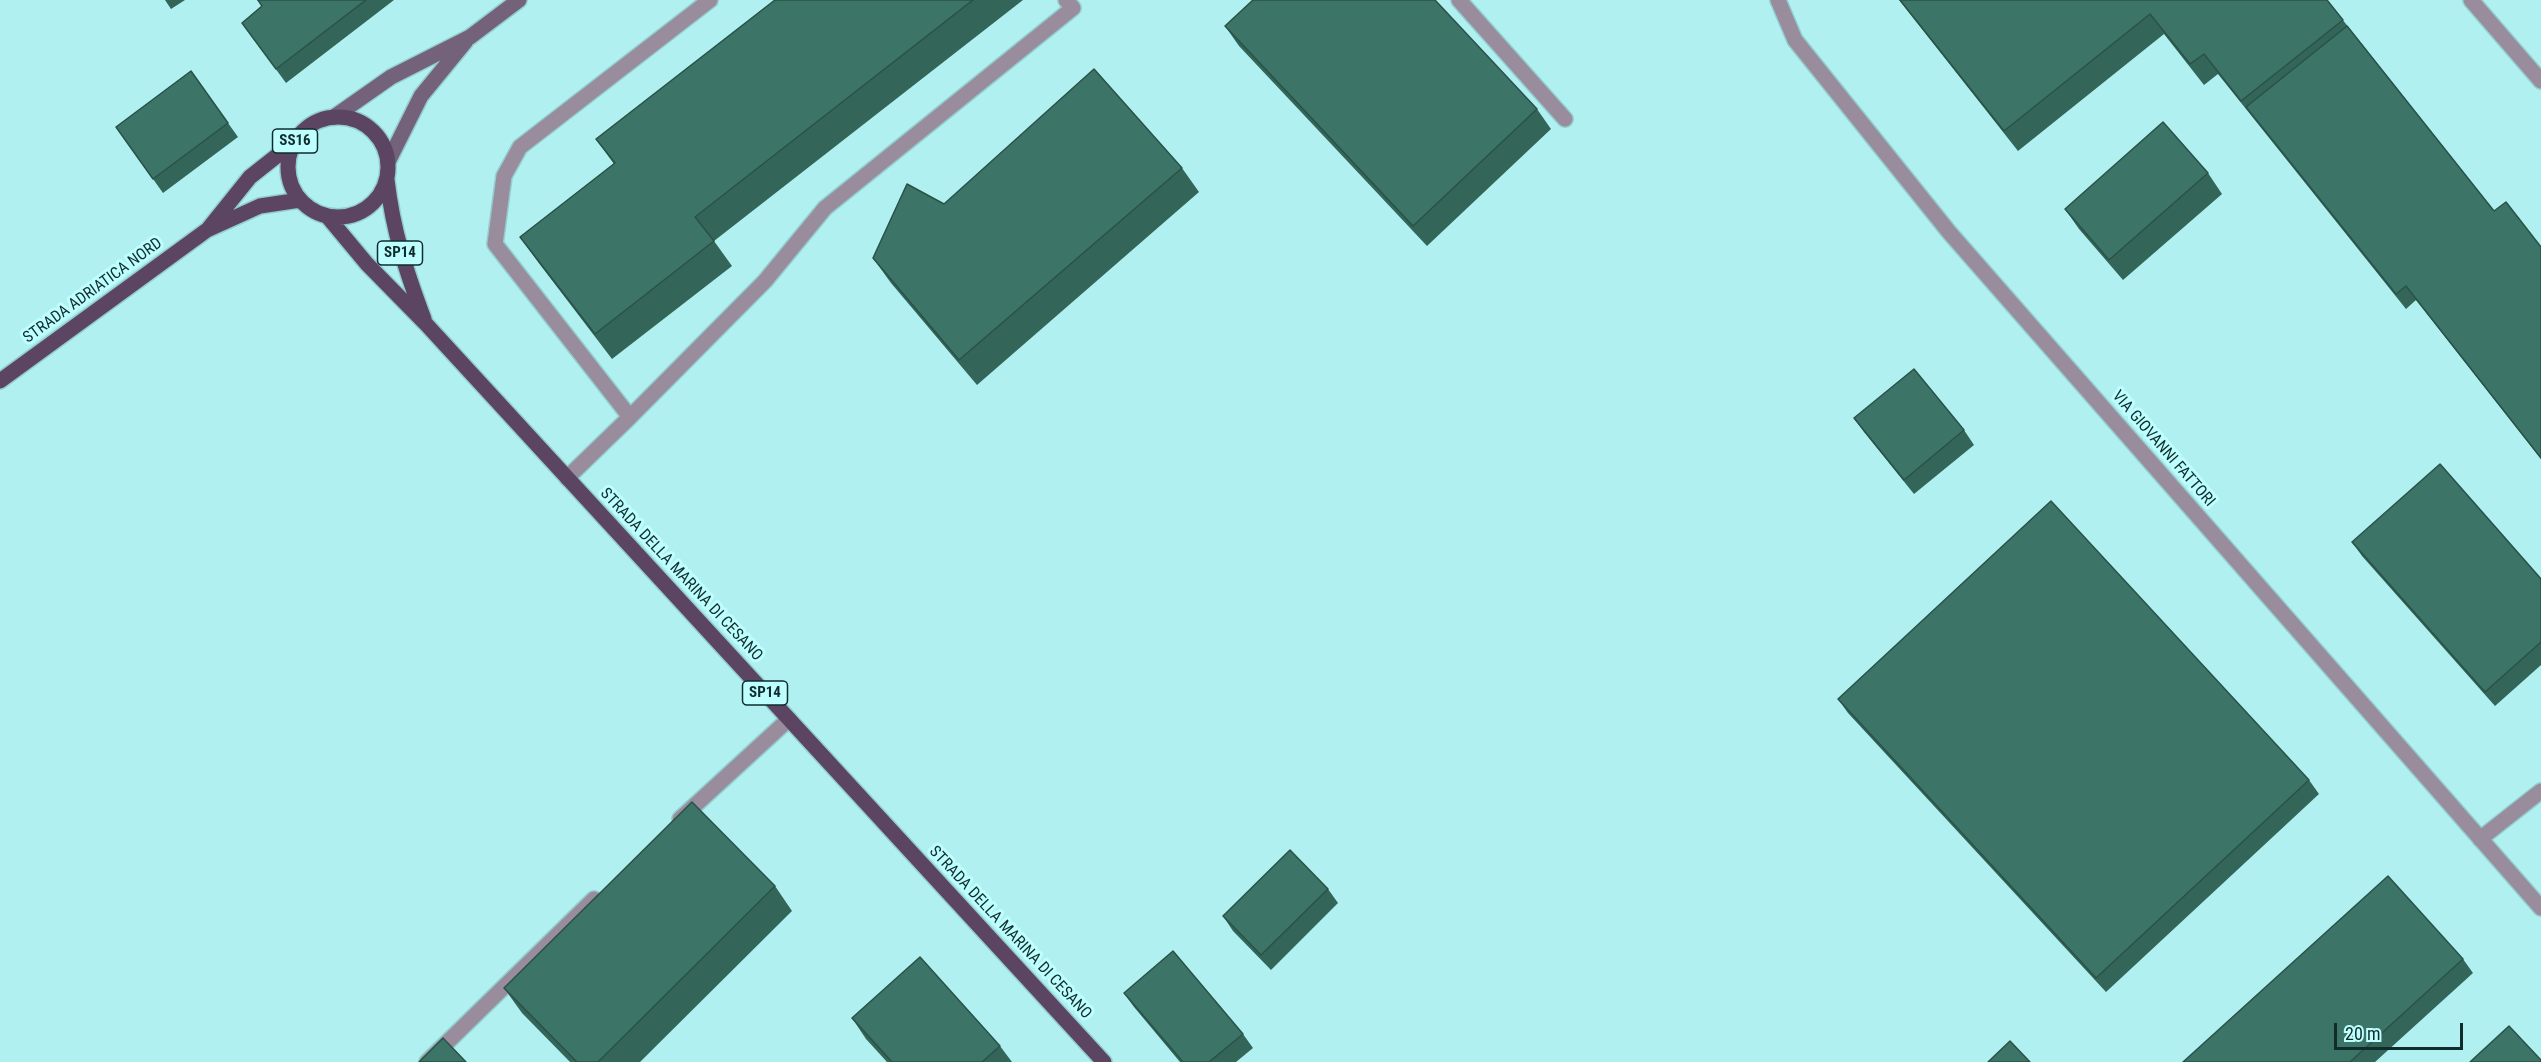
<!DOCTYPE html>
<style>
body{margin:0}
#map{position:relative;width:2541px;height:1062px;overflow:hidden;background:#b0f0f0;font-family:"Roboto Condensed",sans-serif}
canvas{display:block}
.scale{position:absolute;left:2334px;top:1023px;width:129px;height:27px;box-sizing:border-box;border:3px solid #112c2c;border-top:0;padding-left:8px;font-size:18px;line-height:21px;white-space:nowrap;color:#112c2c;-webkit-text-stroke:4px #bdfefe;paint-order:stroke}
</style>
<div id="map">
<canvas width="2541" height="1062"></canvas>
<div class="scale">20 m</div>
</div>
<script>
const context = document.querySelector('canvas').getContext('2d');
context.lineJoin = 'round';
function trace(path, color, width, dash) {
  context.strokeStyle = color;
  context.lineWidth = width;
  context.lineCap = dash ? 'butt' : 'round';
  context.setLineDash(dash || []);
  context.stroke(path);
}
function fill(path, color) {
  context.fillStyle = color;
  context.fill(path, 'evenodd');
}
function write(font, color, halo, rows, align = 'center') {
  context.font = font + ' "Roboto Condensed",sans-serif';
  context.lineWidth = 6;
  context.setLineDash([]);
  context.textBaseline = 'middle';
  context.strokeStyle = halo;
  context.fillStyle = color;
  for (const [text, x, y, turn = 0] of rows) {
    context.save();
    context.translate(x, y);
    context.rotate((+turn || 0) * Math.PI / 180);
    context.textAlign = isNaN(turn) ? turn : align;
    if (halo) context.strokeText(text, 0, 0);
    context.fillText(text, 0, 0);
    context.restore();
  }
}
const lane = new Path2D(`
 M710 0 520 147 504 176 495 244 630 417 765 281 825 208 1073 8 1066 0
 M1459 0 1565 119
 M567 478 630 417
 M680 819 789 719
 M427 1062 594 899`);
const street = new Path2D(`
 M1778 0 1795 40 1949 232 2541 908
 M2471 0 2541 81
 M2480 839 2541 791`);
const secondary = new Path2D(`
 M334 117 391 77 470 37 519 0
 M388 162 421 96 466 41`);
const primary = new Path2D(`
 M288 167a50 50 0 1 1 100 0a50 50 0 1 1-100 0Z
 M387 180C393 231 406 271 424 319
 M327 216 367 264 426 324 1104 1062
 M209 228 250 177 293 143
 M0 381 207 230 260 206 300 200`);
trace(lane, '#93cdcd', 18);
trace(street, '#93cdcd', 18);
trace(secondary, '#93cdcd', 18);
trace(primary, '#93cdcd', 18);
trace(lane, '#988c9d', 15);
trace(street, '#988c9d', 15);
trace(secondary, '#74627b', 15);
trace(primary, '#5b4563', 15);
fill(new Path2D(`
 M165 0H185L171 9Z
 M257 0H394L286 83 242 23 262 6Z
 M775 0H1023L714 241 732 266 612 359 538 262 520 237 614 164 596 139Z
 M1899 0H2327L2494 211 2541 247V459L2416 300 2406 309 2218 74 2204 85 2164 34 2018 151Z
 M1225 26 1537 109 1551 129 1427 246 1239 46Z
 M191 71 238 137 163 193 116 127Z
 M1182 168 1199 192 977 385 891 283 873 258 944 204Z
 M2208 173 2222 194 2123 280 2079 229 2065 209Z
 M1854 418 1964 430 1974 445 1914 494 1864 432Z
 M2352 542 2541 579V665L2495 706 2362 556Z
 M1838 699 2309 780 2319 794 2106 992 1848 713Z
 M775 886 792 911 640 1062H570L522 1013 504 988Z
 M1328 889 1338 903 1271 970 1233 931 1223 916Z
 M2463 959 2473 973 2375 1062H2183Z
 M1124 993 1243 1034 1253 1048 1236 1062H1180L1134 1007Z
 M852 1018 1000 1046 1012 1062H887L866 1039Z`), '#346559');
const building = new Path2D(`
 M258 0H366L276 69 242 23 262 6Z
 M775 0H973L695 217 714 241 595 334 520 237 615 163 596 139Z
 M1253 0H1435L1537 109 1413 226 1225 26Z
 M1900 0H2327L2343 20 2241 101 2204 54 2190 64 2150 14 2004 131Z
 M2347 26 2494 211 2506 202 2541 247V458L2406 286 2396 294 2246 107Z
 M1094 69 1182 168 959 360 873 258 907 184 944 204Z
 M191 71 228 123 153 179 116 127Z
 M2163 122 2208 173 2109 260 2065 209Z
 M1914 369 1964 430 1904 480 1854 418Z
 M2440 464 2541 579V642L2485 692 2352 542Z
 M2051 501 2309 780 2096 978 1838 699Z
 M692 802 775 886 598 1062H577L504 988Z
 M1290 850 1328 889 1261 955 1223 916Z
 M2388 876 2463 959 2350 1062H2183Z
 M1173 951 1243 1034 1209 1062H1183L1124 993Z
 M920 957 1000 1046 982 1062H892L852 1018Z
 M2509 1026 2541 1060V1062H2470Z
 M443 1038 466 1062H419Z
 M2010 1041 2030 1062H1988Z`);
fill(building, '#3c7567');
trace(building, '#2a5248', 1.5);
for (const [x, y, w] of [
 [295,141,45],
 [400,253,45],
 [765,693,45]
]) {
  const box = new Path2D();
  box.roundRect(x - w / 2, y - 12, w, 24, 4.5);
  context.fillStyle = '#bdfefe';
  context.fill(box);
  trace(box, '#112c2c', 1.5);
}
write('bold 15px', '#112c2c', null, [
 ["SS16",295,141],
 ["SP14",400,253],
 ["SP14",765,693]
]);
write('16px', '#112c2c', '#bdfefe', [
 ["STRADA ADRIATICA NORD",93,291,-36],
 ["VIA GIOVANNI FATTORI",2163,449,49],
 ["STRADA DELLA MARINA DI CESANO",681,575,47],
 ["STRADA DELLA MARINA DI CESANO",1010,933,47]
]);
</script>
